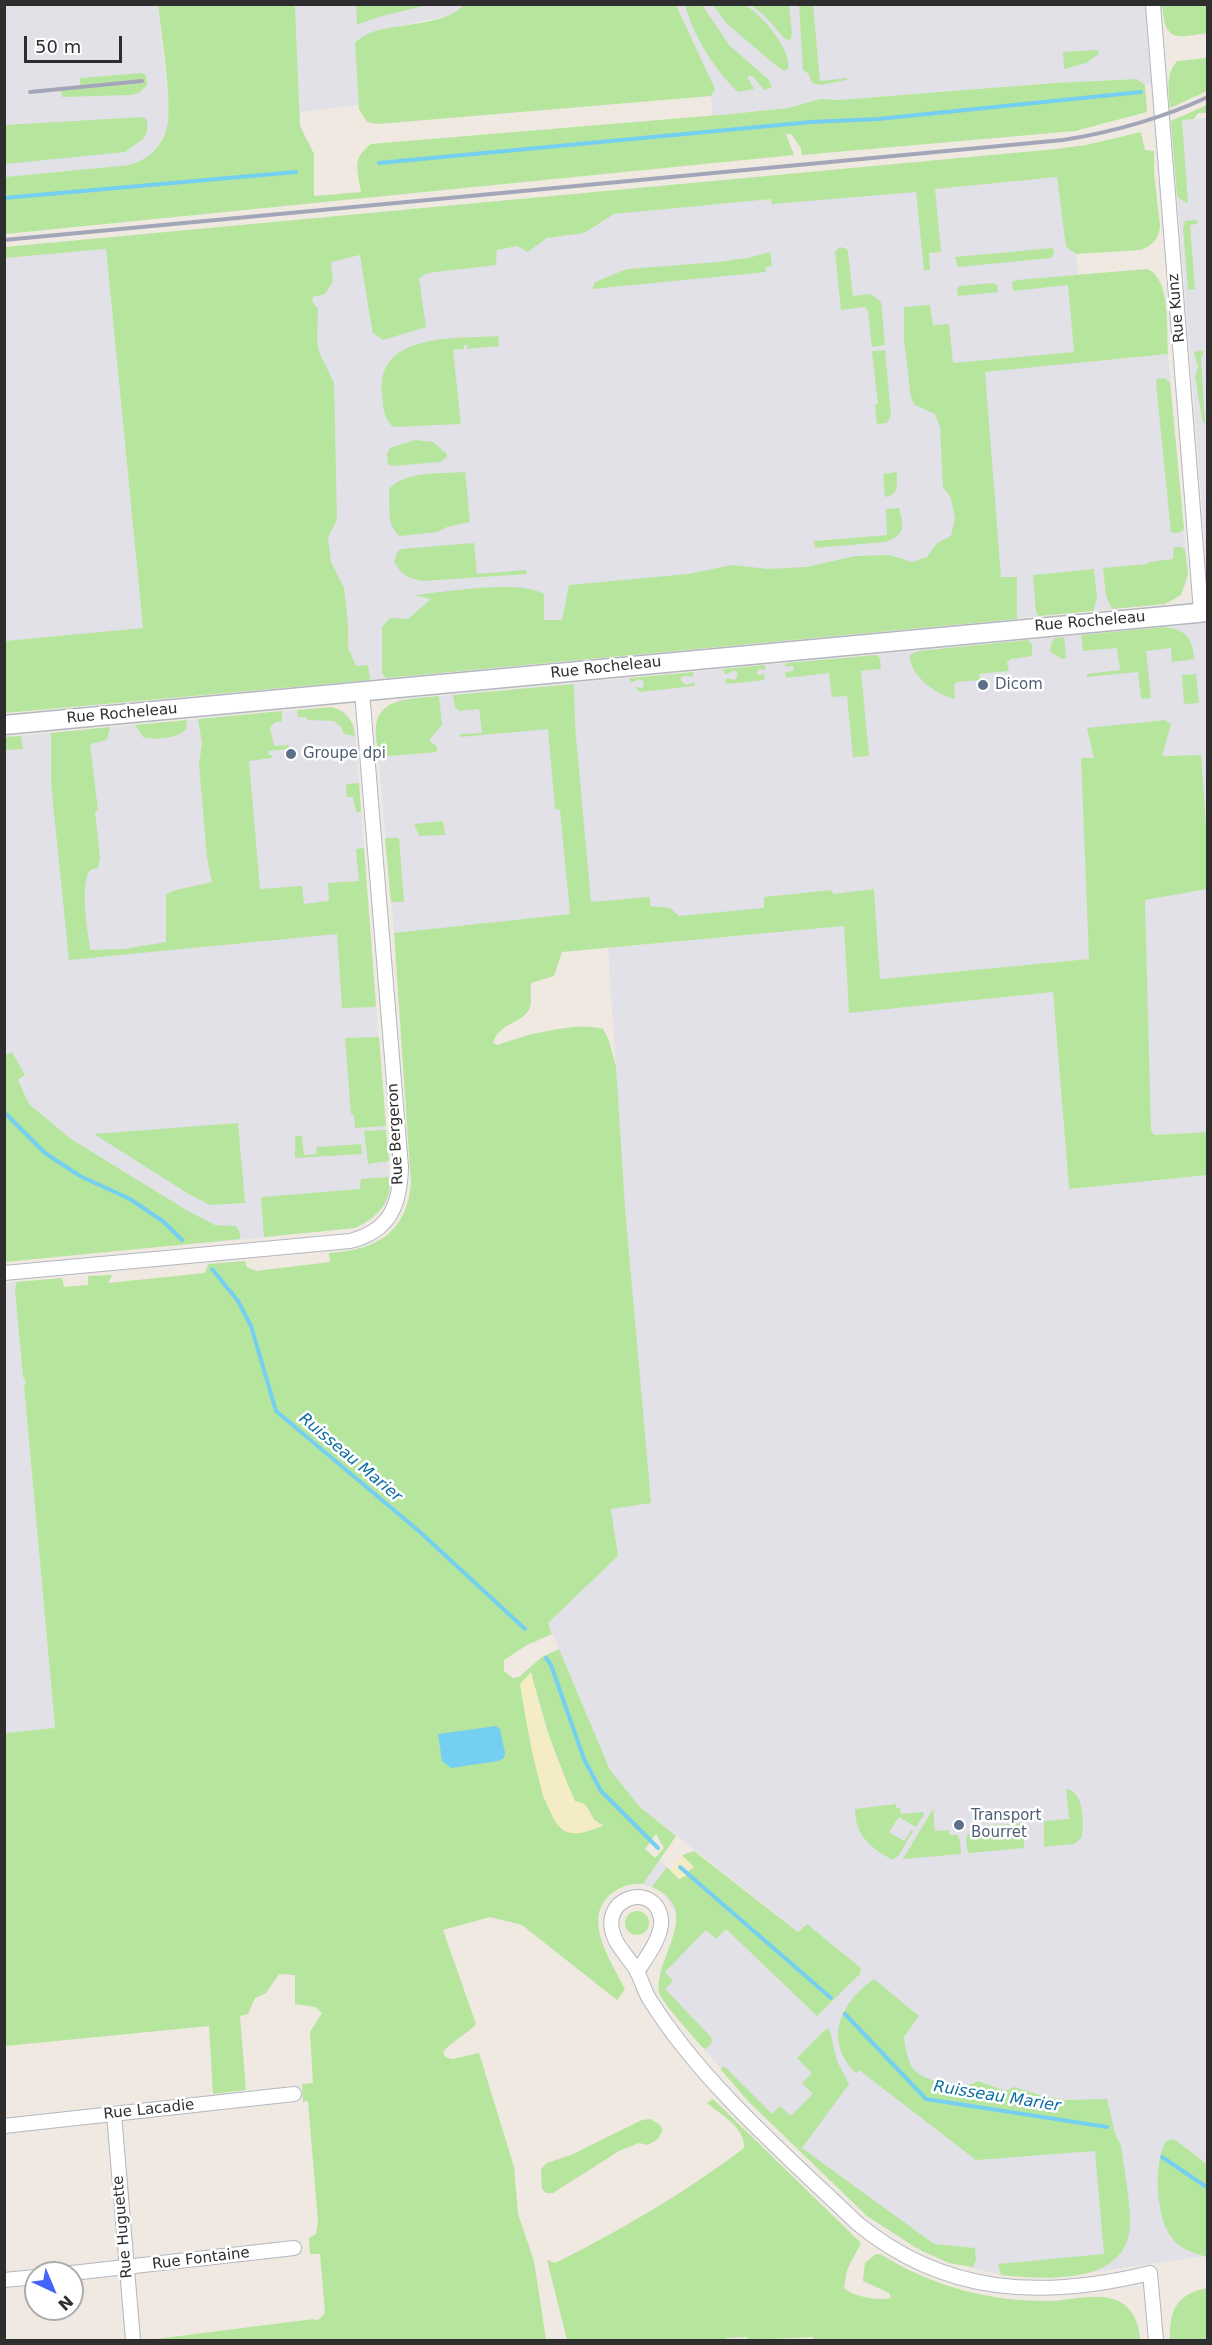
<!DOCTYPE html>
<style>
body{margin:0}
#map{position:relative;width:1212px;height:2345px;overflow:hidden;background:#efe9e1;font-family:"DejaVu Sans",sans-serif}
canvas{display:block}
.frame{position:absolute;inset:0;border:6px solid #2e2e2e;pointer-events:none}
.north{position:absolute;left:24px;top:2261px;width:60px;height:60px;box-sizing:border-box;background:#fff;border:2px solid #ababab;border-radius:50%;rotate:136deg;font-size:16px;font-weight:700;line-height:24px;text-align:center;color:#2e2e2e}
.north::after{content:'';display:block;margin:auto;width:21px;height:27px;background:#4264fb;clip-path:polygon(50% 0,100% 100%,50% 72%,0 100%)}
.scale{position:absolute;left:24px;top:36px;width:98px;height:27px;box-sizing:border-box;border:3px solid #2e2e2e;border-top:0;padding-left:8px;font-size:18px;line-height:21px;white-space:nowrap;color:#2e2e2e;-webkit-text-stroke:4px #fff;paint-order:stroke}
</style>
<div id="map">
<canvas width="1212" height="2345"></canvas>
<div class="frame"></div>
<div class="north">N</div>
<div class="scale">50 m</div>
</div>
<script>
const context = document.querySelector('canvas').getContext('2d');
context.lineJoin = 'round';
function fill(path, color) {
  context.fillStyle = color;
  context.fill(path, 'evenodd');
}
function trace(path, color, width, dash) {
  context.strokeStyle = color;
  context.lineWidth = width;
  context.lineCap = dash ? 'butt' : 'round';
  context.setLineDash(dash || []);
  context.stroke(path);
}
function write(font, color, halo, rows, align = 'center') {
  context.font = font + ' "DejaVu Sans",sans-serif';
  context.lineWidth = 5;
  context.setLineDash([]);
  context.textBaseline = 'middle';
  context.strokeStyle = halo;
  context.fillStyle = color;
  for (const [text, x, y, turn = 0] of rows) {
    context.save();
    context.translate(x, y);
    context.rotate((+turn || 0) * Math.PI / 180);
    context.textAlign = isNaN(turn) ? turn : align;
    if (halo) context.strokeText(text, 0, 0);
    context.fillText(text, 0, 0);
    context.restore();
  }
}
fill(new Path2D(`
 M5 5H158L169 111 167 129 154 153 144 160 130 165 5 177Z
 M295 5H463L459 11 447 16 374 31 355 42 359 105 300 112Z
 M676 5H1145L1152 85H1145L1137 79 1054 83 839 100 820 99 788 108 712 116 711 96 715 89Z
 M1207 118V567L1171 121Z
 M1058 170 1066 247 1076 254 1078 275 1068 276 1077 363 1168 354 1188 574 1185 588 1174 600 1165 604 335 683 301 245Z
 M106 249 143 629 5 641V258Z
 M1207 623V838L1200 755 1081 758 1090 959 880 979 874 889 717 919 578 914 394 933 376 726 379 716 385 708 398 700Z
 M331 707 343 711 349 717 355 729 390 1191 386 1204 376 1215 355 1228 197 1244 85 1148 71 1139 29 1104 18 1080 25 1075 12 1053 5 1056 4 737Z
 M1207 889V1132L1154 1135 1151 1129 1145 899Z
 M844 926 849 1013 1053 992 1069 1189 1207 1175 1208 2164 1174 2139 1159 2161 1158 2169 1160 2209 1170 2237 1184 2248 1206 2256 1081 2274 1026 2277 1001 2275 952 2263 923 2252 867 2216 749 2102 660 1996 659 1983 676 1928 677 1916 666 1897 659 1890 643 1884 659 1860 722 1925 817 2016 860 1974 861 1968 806 1924 799 1932 640 1807 610 1770 548 1623 618 1556 611 1509 650 1503 625 1207 608 948Z
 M16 1282 15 1291 23 1377 26 1382 24 1386 55 1729 5 1733 4 1284Z`), '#e3e1e8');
fill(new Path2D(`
 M158 5H295L300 126 314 154V196L361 192C358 170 351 159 371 144L731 114 788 108 820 99 839 100 1054 83 1137 79 1145 85 1147 112 1075 131 802 155 801 148 791 134H786L794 155 5 234V177L130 165C148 159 159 150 166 131 174 113 161 29 158 5Z
 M356 5V4L428 5 382 16 359 24H357Z
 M463 5H676L715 89 711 96 378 124 367 122 359 109 355 42C361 38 368 33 375 31 397 24 451 24 463 5Z
 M685 5H702L730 46 768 79 772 87 764 90 753 76H747L754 89 738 92C714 69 694 37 685 5Z
 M713 5C722 4 738 2 746 6 761 13 793 52 788 69L784 71 778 67 727 24Z
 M751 5H789L792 34 790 40 785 39 763 14Z
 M799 5H813L820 81 848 78 846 80 821 85 812 83 809 74 803 70Z
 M1162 5H1207V33C1175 38 1165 42 1162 5Z
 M1098 50 1099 54 1086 63 1064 69 1063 52Z
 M1207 58V91L1170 108C1169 90 1165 75 1177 61Z
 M142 73 146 75 147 85 139 93 130 95 62 97 61 91 143 83V79L80 85V78Z
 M1207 105V113H1198L1194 119 1182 120 1188 203 1181 200 1177 196 1171 121Z
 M143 117 147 120V132L143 139 125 152 5 164V125Z
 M1141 132 1145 150 1154 151V174L1160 226C1159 239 1152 246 1140 250L1076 254 1066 247 1057 177 935 189 941 252 929 253 930 270H924L916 192 772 204 771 199 614 214 584 233 547 238 528 252 517 246 497 250 496 265 428 273 419 278 426 327 383 340 373 333 371 324 360 255 331 262 333 281 325 294 313 297 312 301 318 309 317 339 319 352 334 383 337 520 328 537 331 562 344 588 348 622V647L356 666 368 665 370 680 5 713V641L143 628 106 249 5 258V247L1056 149 1086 145Z
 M1197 220V224L1190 225 1195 289 1188 290 1183 228 1185 221Z
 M840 247 847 249 848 252 853 296 871 294 881 302 885 345 872 347 868 311 865 307 841 310 835 252Z
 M1053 248 1054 254 1051 258 958 267 955 257Z
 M770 252 772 266 765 267 766 272 592 289 595 282 627 269 718 262 748 258Z
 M1147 269C1172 279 1166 331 1168 354L985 372 1001 577H1017V619L386 678 382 673V627L390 618 408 619 431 599 414 595C445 592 519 579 544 594V620H562L569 585 688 574 732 565 768 569 806 567 856 556 890 555 912 562 927 557 937 543 951 536 955 518 951 498 943 487 940 427 935 414 915 405 911 398 904 339V307L930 305 933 325 949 324 953 363 1074 352 1068 285 1013 291 1012 282 1017 280Z
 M993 283 997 285 998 292 958 296 957 288 960 286Z
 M498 336 499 346 467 349V345H464V349L453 350 461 424 393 427C383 418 383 406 382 393 376 332 457 339 498 336Z
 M885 350 891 415 887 423 877 424 875 405 878 404 872 351Z
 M1203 350V355L1201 358 1205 423H1203L1195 377 1198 367 1194 352Z
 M1165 378 1170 383 1184 529C1181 533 1175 534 1171 532L1156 383 1157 379Z
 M415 440 433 442 447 454V457L440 462 392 466 388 464 387 454 390 448Z
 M465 472 470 522 447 527 437 532 400 536C386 527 390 504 389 489 406 470 442 474 465 472Z
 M897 472C897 484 899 495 885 497L883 474Z
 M899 508C904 527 906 534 886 542L815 548 814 541 887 535 886 509Z
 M474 543 477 574 526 570V574L423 581C409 579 400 574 394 561L398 551 402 549Z
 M1174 547H1182L1185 550 1188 574 1181 595 1165 604 1112 609 1106 596 1103 568 1148 564 1149 562 1173 559Z
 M1094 569 1097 599 1093 611 1039 616 1036 612 1033 575Z
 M1164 627C1185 629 1193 638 1194 659L1172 662 1171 648 1146 651 1151 698 1141 699 1138 672 1087 677V674L1120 670 1117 648 1083 651 1081 635Z
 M1064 637 1066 658 1062 659 1050 652 1051 644 1055 638Z
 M1028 640 1032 645V656L1011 659 1007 662 1009 671 979 674 980 680 957 682 954 685 955 699C937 695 909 676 910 655L918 651Z
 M877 655 880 658 881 669 861 671 869 756 853 757 847 696 832 697 829 673 786 678 785 672 793 671 794 668 792 666 785 667 786 663Z
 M765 665V670L759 669 757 672 758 675 765 674 764 680 727 684 725 682 727 678 735 680 738 674 734 670 727 674 724 673 723 669Z
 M694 672 692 677 684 676 680 679 686 685 695 682 694 686 640 692 635 687 642 688 644 686 643 681 639 679 631 683 630 678Z
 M1196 674 1199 703 1184 704 1182 675Z
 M574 684 575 725 591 902 650 897V906L670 908 679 916 764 908V897L832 890 833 894 874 889 880 979 1089 959 1081 758H1094L1087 728 1165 720 1171 724 1162 756 1201 755 1207 838V889L1145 900 1151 1129 1154 1135 1207 1132V1175L1069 1189 1053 992 849 1013 844 926 562 952 554 976 531 983C530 990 532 1000 530 1007 525 1023 499 1022 493 1043L498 1045C523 1035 578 1021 603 1029L608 1038 616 1066 625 1207 651 1503 611 1509 618 1556 548 1623 552 1634 527 1645 504 1660V1671L513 1678 519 1677 542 1657 559 1649 610 1770 640 1807 676 1836 643 1884C631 1883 622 1886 612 1893 580 1918 612 1962 625 1989L617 2000 522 1925 490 1917 443 1930 476 2024C466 2035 452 2041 443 2052L445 2057 453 2059 479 2053 514 2167 518 2214 534 2261 546 2340H148L314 2319 317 2321 325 2313 320 2254H310L309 2238 316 2234 318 2222 308 2101 303 2102 302 2084 313 2083 310 2032 322 2013 315 2007 295 2004V1975L279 1974 266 1993 255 1998 248 2014 240 2016 246 2090 213 2094 209 2026 5 2046V1733L55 1728 24 1386 26 1382 23 1377 15 1291 16 1282 62 1278 64 1287 88 1285V1276L112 1275 108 1283 205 1273 208 1264 245 1261 247 1267 256 1271 330 1262 329 1253C376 1250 407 1233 411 1183L394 933 570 914 560 810 555 809 548 729 460 737V734L482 733 479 709 459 711 455 707 453 695ZM531 1673 549 1736 568 1785 575 1801 589 1810 594 1820 602 1825 557 1824 543 1796 520 1684ZM656 1834 664 1848 655 1858 645 1849Z
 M439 696 442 725 429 740 437 747V752L378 757C378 747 375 737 376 728 377 696 416 699 439 696Z
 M331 707C346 711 354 721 355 736L344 734 341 727 334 721 307 720V717H298L297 710Z
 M282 711V721L274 723 270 728 274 746 289 745V749L268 751 269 755H272V758L249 761 260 889 302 886 304 904 329 901 328 883 359 881 356 849 364 848 376 1005 374 1007 342 1008 337 934 69 960 51 784V733L110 727 107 740 90 744 98 810 95 812 100 858 98 868 90 870C79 887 88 930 90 950L124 949 166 942V894L176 890 212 882 207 858 199 764 202 743 198 719Z
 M187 720 186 729C178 739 155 740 143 737L135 725Z
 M21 736 23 749 5 750V737Z
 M359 783 361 812H356L353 797H347L346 784Z
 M443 821 445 835 419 836 414 824Z
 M385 838H399L404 902H391Z
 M379 1037 386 1126 355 1128 354 1115 351 1114 345 1038Z
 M12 1052 25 1075 18 1080 29 1104 71 1139 188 1211 215 1225 236 1226 240 1233V1239L5 1262 4 1056Z
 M238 1123 245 1203 210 1205 187 1193 94 1134Z
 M386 1130 389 1161 368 1164 364 1131Z
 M295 1136H302L304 1155 316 1154 317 1147 361 1144 362 1154 295 1158Z
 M390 1177C392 1202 377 1218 355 1228L264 1237 261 1197 360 1189 361 1179Z
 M1066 1789C1084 1791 1084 1822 1082 1837L1074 1844 1044 1847V1821L1069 1819Z
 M896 1804V1808H900L901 1814 923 1812 924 1815 916 1827 899 1817 889 1832 904 1841 912 1829 913 1831 899 1855 893 1860C871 1848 855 1836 855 1809Z
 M933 1809 935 1831 949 1830 950 1835H957L960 1840 961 1854 903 1859Z
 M1024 1823V1848L968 1853 966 1840 968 1834 973 1833V1827Z
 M694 1851 798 1932 807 1924 861 1968 860 1974 817 2016 726 1929 716 1939 706 1930 665 1972 673 1981 665 1989 710 2036 712 2040 711 2044 706 2049 702 2047C694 2037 661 2002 659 1992 654 1957 705 1910 652 1887L667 1867 679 1879 685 1876 689 1870 693 1868 682 1855Z
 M625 1923a12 12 0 1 1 24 0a12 12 0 1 1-24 0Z
 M874 1979 919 2016 904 2037C910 2087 924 2068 953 2093L978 2081 1005 2091 1014 2087 1043 2096 1067 2100 1107 2099 1115 2133 1121 2146C1124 2167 1133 2214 1129 2234 1119 2286 1040 2279 1001 2275L998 2264 1104 2254 1095 2151 976 2160 859 2070 856 2073C823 2040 840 2003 874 1979Z
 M827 2028 830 2031 837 2061 849 2084 802 2148 934 2244 975 2248 976 2260 973 2267 949 2263 918 2249 867 2216 749 2102 721 2070 722 2067H725L772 2114 780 2106 791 2116 813 2094 802 2083 812 2073 797 2058Z
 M713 2099 861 2243 847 2270 844 2288C854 2297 877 2301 891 2298L889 2293 863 2281 865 2263 876 2254H880C932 2286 986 2301 1047 2301 1069 2301 1095 2292 1116 2300 1133 2307 1139 2323 1140 2340H814L813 2337 748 2340 747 2337 726 2338V2340H567L547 2260 555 2263C621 2230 685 2193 744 2148 746 2128 720 2114 707 2103Z
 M650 2119 659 2124 663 2130 658 2139 648 2145 639 2143 619 2151 553 2193H546L542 2189 541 2169 547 2163 571 2155 642 2120Z
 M1174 2139 1207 2164V2257C1194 2253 1179 2249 1171 2237 1156 2217 1153 2162 1166 2141Z
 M1207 2288V2340H1170C1169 2311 1176 2294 1207 2288Z`), '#b6e59e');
fill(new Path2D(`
 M531 1672C540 1716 556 1761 575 1801L585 1804 594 1820 603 1826C591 1830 579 1836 567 1832 540 1822 525 1712 520 1684Z
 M682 1855 694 1867 689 1870 679 1864 680 1870 687 1875 679 1879 670 1870Z`), '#f3ecc5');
fill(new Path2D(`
 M496 1726 500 1729 505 1753 504 1758 498 1761 451 1768 442 1761 438 1734Z`), '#75cff0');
trace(new Path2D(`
 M379 163 811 122 878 119 1141 92
 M4 198 296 172
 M4 1112 45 1153 80 1176 130 1199 164 1222 182 1240
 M212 1269 238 1301 251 1326 276 1411 420 1532 525 1629
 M546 1658 551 1665 584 1759 601 1791 658 1848
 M680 1867 831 1998
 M845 2014 926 2099 1107 2127
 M1162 2157 1208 2188`), '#75cff0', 4);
const street = new Path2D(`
 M1153 4 1201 612
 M4 1273 350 1241C390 1231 400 1205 401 1167L362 692
 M637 1972C646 1958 663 1936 661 1919 656 1880 594 1897 616 1941 622 1952 631 1961 637 1971 642 1981 644 1991 650 2000 702 2083 786 2155 857 2223 945 2296 1044 2299 1150 2273L1156 2340
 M114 2114 133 2340
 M4 2126 294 2094
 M72 2273 294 2248
 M4 2280 36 2277`);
const secondary = new Path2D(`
 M4 725 1208 612`);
trace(street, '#b4b7c1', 16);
trace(secondary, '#b4b7c1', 21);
trace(street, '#fff', 14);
trace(secondary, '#fff', 18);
trace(new Path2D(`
 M30 92 142 81
 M4 240 1063 140C1114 132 1160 119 1208 97`), '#a3a6b8', 4);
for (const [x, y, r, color] of [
 [983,685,6,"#5c6f8a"],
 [291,754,6,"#5c6f8a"],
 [959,1825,6,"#5c6f8a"]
]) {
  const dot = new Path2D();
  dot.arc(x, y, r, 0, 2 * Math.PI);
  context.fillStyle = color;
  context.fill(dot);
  trace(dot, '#fff', 2);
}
write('15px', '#2e2e2e', '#fff', [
 ["Rue Kunz",1177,308,-95],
 ["Rue Rocheleau",1090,622,-5],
 ["Rue Rocheleau",606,668,-6],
 ["Rue Rocheleau",122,714,-5],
 ["Rue Bergeron",396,1134,-93],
 ["Rue Lacadie",149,2110,-6],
 ["Rue Huguette",123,2227,-95],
 ["Rue Fontaine",201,2259,-7]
]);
write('15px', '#4e5e75', '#fff', [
 ["Dicom",995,685],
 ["Groupe dpi",303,754],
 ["Transport",971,1816],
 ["Bourret",971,1833]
], 'left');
write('italic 16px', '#0d6fa3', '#fff', [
 ["Ruisseau Marier",350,1458,40],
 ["Ruisseau Marier",997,2097,9]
]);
</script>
